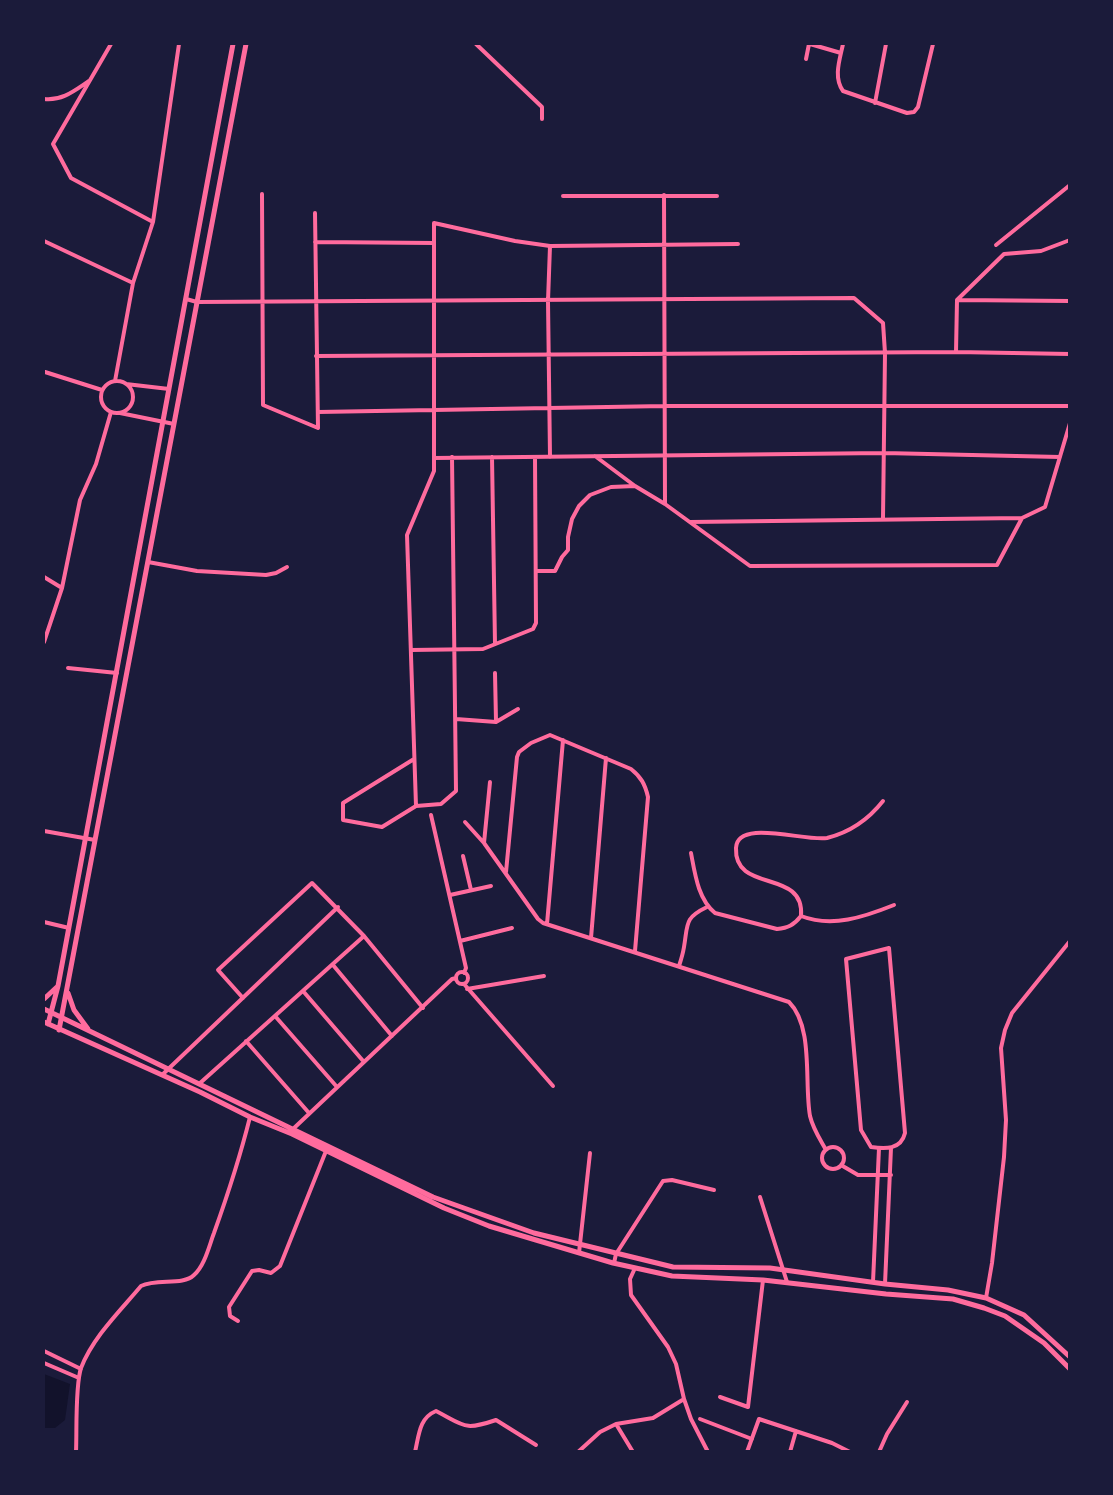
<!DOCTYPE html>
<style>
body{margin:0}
#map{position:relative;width:1113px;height:1495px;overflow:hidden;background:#1b1b3a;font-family:"Source Sans 3",sans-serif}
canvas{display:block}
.frame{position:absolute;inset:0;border:45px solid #1b1b3a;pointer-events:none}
</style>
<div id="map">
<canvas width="1113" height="1495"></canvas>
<div class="frame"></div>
</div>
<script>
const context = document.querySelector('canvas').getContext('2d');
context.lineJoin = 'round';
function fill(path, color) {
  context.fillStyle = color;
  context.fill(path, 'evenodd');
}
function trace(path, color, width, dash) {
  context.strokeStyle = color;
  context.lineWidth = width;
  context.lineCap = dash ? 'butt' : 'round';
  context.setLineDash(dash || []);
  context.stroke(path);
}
fill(new Path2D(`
 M44 1374 70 1384 65 1420 55 1428H44Z`), '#12122b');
trace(new Path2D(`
 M111 44 53 144 71 178 153 222
 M476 44 542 107V119
 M810 44 841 53
 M843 44C840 59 833 77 843 91L907 113 914 112 918 107 933 44
 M806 59 809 44
 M44 99C62 101 74 91 89 81
 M875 103 886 44
 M262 194 263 405 318 428 315 213
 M664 195 665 503
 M563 196H717
 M44 241 133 283
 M315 242 434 243
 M996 245 1070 185
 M186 299 197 302 854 298 883 323 885 353 883 518
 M957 300 1070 301
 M956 352 957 300 1004 254 1041 251 1070 240
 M316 356 956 352 1070 354
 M45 372 102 390
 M115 381 133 283 153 222 179 44
 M101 397a16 16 0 1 1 32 0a16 16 0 1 1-32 0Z
 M126 384 169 389
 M318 412 665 406H1070
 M120 413 174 424
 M595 456 635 486
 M492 457 495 644
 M550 457 548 301 550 246
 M434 458 884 453 1060 457
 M690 522 1022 518
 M148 562 197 571 266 575 276 573 287 567
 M536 571H555L562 557 568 550V537L572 519 579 506 590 495 611 487 635 486 665 504 750 566 997 565 1022 518 1045 507 1070 423
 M44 577 62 588
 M44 642 62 588 80 500 96 464 111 412
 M411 650 483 649 533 629 536 623 535 457
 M68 668 117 673
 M495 673 496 721
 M456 719 496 722 518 709
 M414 759 343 803V820L382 827 416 806
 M416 806 407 535 434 471V223L515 241 550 246 738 244
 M416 806 441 804 456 791 452 457
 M431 815 466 968 464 973
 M465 822 484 843 538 919 543 923 789 1002C814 1027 804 1083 810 1116 813 1129 820 1139 826 1150
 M44 831 95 840
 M484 843 490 782
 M691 853C695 874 698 899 715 913L777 929C788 928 794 925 801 916 805 868 734 894 736 848 737 818 806 842 827 838 851 832 868 820 883 801
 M463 856 471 890
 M506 872 517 757 519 752 531 743 550 735 631 769C641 777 645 784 648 797L635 951
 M450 895 491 886
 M801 916C832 928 864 917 894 905
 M44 922 69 928
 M547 924 563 740
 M591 938 606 758
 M460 941 512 928
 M889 948 905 1133C901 1150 885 1149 871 1147L861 1130 846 959Z
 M333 965 392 1036
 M679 966C681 960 683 953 684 947 688 924 684 918 707 907
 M456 978a6 6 0 1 1 12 0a6 6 0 1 1-12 0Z
 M464 984 553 1086
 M467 989 544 976
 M303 991 364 1062
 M243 998 218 970 312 883 364 936 423 1008
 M275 1016 337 1087
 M246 1041 309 1113
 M162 1075 338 907
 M199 1084 364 936
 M293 1129 452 979 456 978
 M822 1158a11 11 0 1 1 22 0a11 11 0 1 1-22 0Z
 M841 1165 858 1175H891
 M760 1197 787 1282
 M579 1253 590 1153
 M614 1263 616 1254 663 1181 672 1180 714 1190
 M635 1268 630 1279 631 1295 668 1347 676 1364 684 1399 691 1419 708 1452
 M873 1282 879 1148
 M885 1284 891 1148
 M986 1298 992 1263 1004 1157 1006 1120 1001 1048 1005 1030 1012 1013 1070 941
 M238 1321 230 1316 229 1307 252 1271 259 1270 271 1273 280 1266 326 1151
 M44 1351 81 1369
 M44 1363 79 1378
 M720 1397 748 1407 763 1280
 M700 1419 752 1439
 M616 1424 633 1452
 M76 1452C77 1431 75 1386 81 1368 93 1337 120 1311 141 1286 157 1278 183 1286 194 1275 205 1265 209 1246 214 1233 228 1194 240 1157 250 1117
 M415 1452C419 1435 419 1418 436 1411 465 1426 464 1431 496 1420L536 1445
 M578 1452 600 1432 616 1424 653 1418 684 1399
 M747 1452 759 1419 832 1443 850 1452
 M790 1452 796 1431
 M879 1452 887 1434 907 1402`), '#ff6b9d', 4);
trace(new Path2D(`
 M68 993 74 1010 88 1029
 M44 999 58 986
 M44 1009 433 1197 534 1233 673 1267 770 1268 885 1284 948 1290 986 1298 1024 1315 1070 1357
 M44 1022 200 1092 250 1117 292 1134 444 1208 489 1226 613 1263 672 1276 763 1280 886 1294 953 1299 984 1308 1005 1316 1044 1343 1070 1369
 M48 1024 58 986 233 44
 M59 1030 246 44`), '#ff6b9d', 5);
</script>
